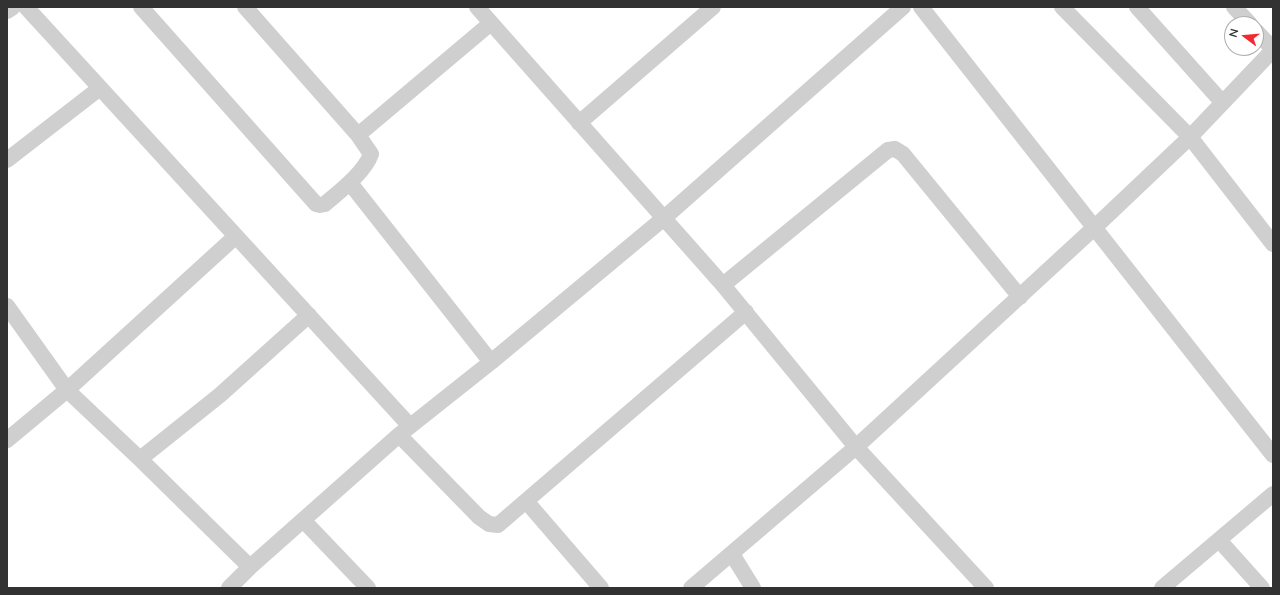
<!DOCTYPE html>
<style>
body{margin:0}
#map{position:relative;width:1280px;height:595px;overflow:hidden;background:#fff;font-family:Mulish,sans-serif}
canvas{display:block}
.frame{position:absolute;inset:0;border:8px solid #323232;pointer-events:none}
.north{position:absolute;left:1224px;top:16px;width:40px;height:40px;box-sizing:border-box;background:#fff;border:1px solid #adadad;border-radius:50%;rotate:286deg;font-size:11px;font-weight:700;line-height:16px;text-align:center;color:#323232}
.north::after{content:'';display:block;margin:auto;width:14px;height:18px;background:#f52831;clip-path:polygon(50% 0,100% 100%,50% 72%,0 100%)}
</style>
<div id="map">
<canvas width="1280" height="595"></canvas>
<div class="frame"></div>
<div class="north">N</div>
</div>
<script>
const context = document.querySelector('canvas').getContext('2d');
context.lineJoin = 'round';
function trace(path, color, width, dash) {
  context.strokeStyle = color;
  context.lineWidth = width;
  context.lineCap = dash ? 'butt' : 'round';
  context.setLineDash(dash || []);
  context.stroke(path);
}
trace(new Path2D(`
 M26 7 410 426
 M141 7 316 204 320 205 325 204C339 192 365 172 371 154L358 135 245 7
 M477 7 723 285 856 447 986 588
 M921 7 1273 455
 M1062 7 1190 137 1273 244
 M1137 7 1222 102
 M1234 7 1250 24
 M7 11 13 7
 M1256 31 1273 49
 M579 123 713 7
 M358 135 491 23
 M7 160 100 88
 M350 183 491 362
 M723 285 888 150 895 149 903 154 1020 297
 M7 306 67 390 140 459 250 567
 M399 435 479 517 489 524 498 525 746 312
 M7 440 67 390 236 236
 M140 459 220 395 309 315
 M526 501 601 588
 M303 520 368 588
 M1219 540 1262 588
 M732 554 753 588
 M229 588 250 567 399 435 491 362 664 218 903 7
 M691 588 856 447 1095 227 1190 137 1273 50
 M1162 588 1273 494`), '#cfcfcf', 16);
</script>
